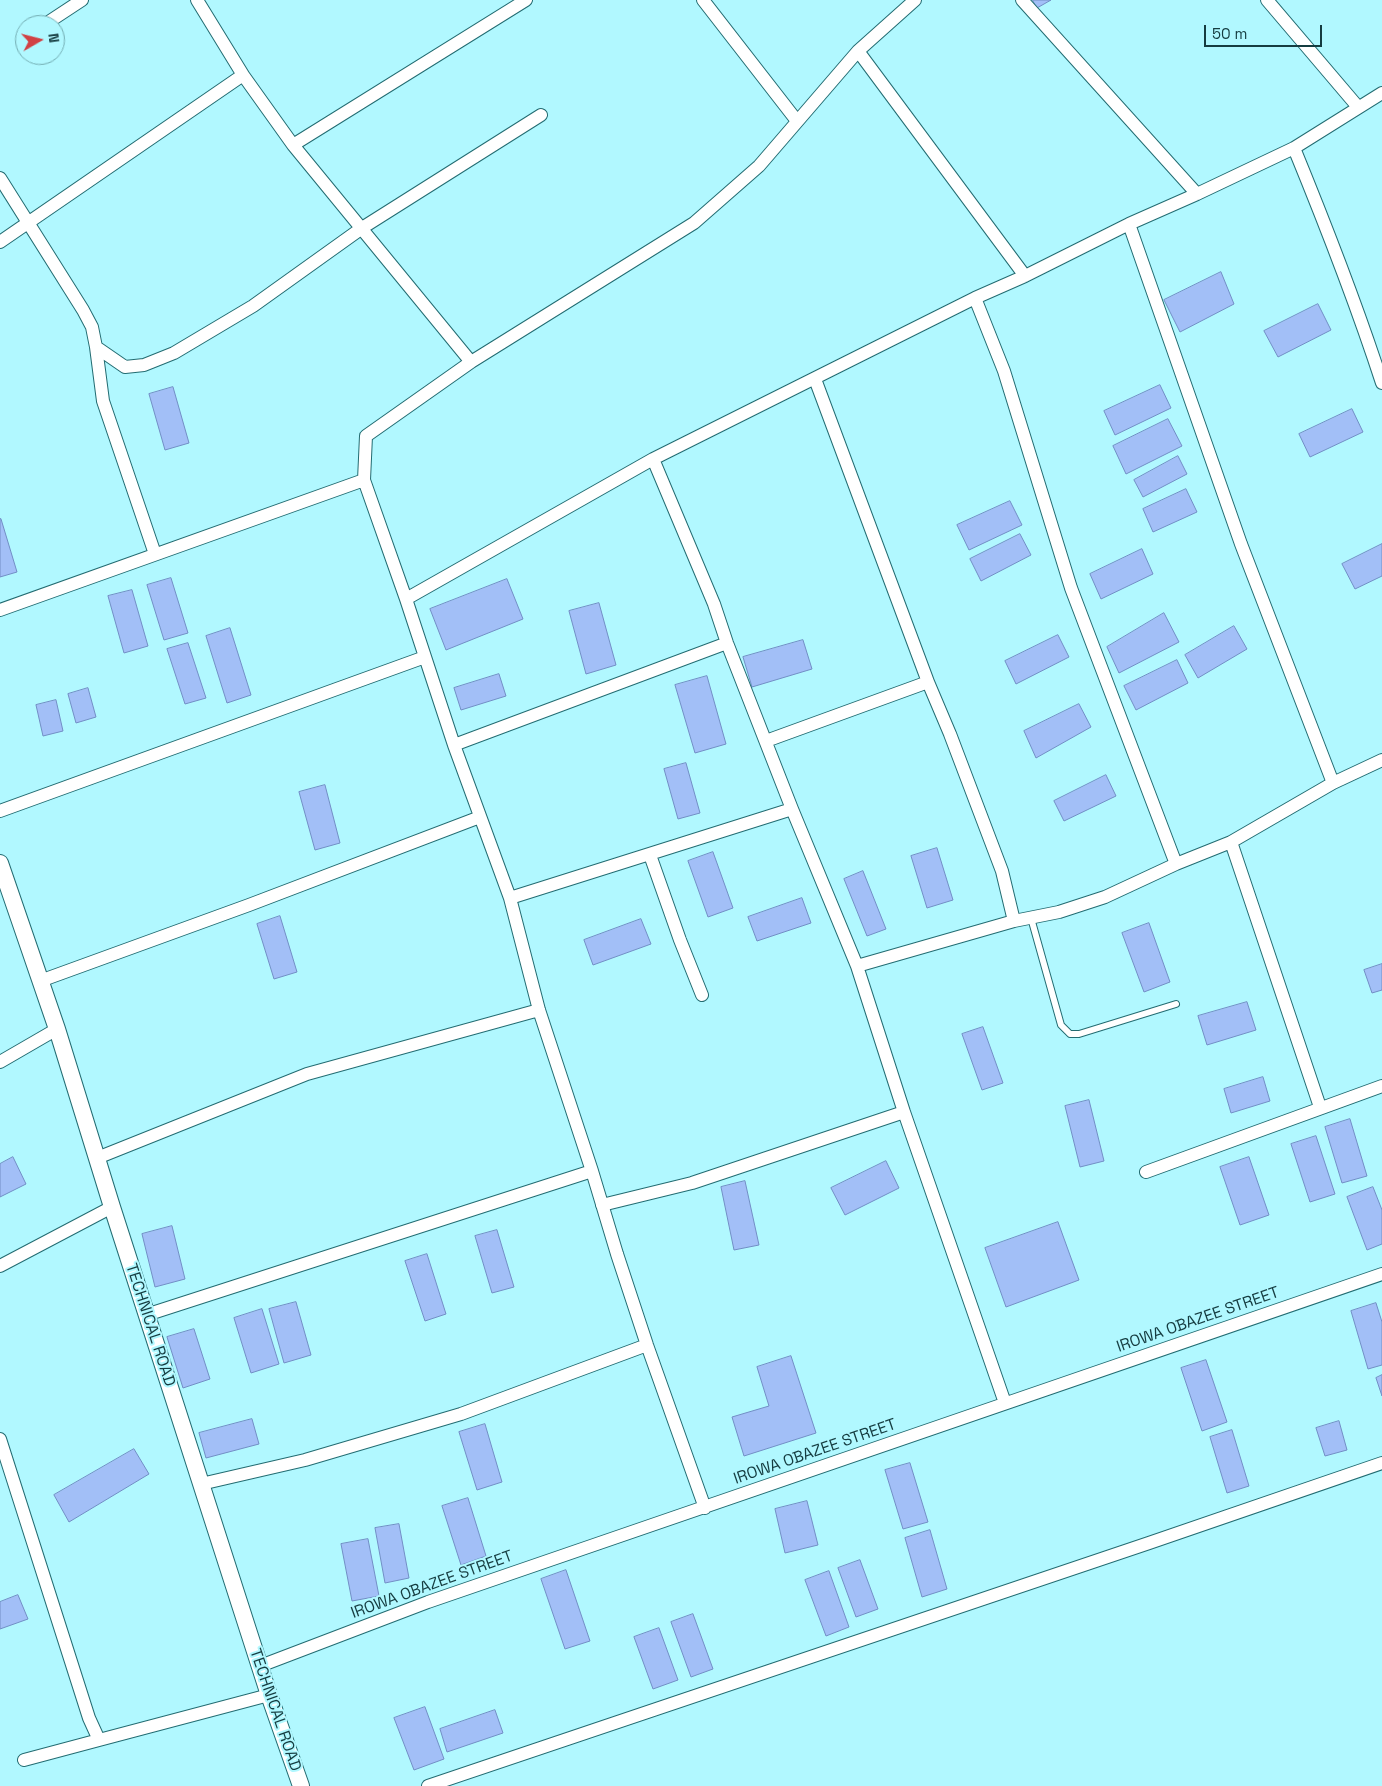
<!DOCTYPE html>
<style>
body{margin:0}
#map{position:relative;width:1382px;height:1786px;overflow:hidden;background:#b1f8ff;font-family:"Space Grotesk",sans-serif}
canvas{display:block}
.north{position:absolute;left:15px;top:15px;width:50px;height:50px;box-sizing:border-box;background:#b1f8ff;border:1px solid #73adb3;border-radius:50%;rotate:82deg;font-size:14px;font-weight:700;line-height:20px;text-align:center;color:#153c40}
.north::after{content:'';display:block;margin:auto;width:18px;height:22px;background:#d14144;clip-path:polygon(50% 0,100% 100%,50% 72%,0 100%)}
.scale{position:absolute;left:1204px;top:25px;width:118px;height:22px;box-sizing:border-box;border:2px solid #153c40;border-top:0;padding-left:6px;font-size:15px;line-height:18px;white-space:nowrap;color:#153c40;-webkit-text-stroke:4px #b1f8ff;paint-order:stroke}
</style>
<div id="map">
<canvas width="1382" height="1786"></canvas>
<div class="north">N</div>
<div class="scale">50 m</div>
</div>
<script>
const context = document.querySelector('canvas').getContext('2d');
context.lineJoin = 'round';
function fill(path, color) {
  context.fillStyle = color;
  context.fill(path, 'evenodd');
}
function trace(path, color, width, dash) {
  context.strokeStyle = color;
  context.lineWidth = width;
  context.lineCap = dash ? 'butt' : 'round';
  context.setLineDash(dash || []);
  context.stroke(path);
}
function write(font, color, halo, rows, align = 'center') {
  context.font = font + ' "Space Grotesk",sans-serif';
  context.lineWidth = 4;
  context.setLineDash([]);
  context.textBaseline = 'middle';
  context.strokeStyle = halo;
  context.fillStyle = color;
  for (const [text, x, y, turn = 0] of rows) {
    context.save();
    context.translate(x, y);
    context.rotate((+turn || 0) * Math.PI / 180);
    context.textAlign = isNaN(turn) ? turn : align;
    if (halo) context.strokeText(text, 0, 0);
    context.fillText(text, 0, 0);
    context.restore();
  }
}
const building = new Path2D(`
 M1033 0H1051L1037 8Z
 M1221 272 1234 304 1180 332 1164 300Z
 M1318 304 1331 330 1278 357 1264 331Z
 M1160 385 1171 408 1115 435 1104 411Z
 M173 387 189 443 165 450 149 394Z
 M1352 409 1363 432 1310 457 1299 434Z
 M1168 419 1182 446 1126 474 1113 446Z
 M1178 456 1187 474 1143 497 1134 480Z
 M1186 489 1197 512 1153 532 1143 509Z
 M1010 501 1022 525 969 550 957 525Z
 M1 519 17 572 0 577V519Z
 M1020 534 1031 555 981 581 970 559Z
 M1382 544V576L1355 589 1342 564Z
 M1142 549 1153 574 1101 599 1090 574Z
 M171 578 188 633 164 640 147 585Z
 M507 579 523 619 446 650 430 609Z
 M132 590 148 646 124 653 108 596Z
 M599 603 616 665 586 674 569 611Z
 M1164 613 1179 642 1119 673 1107 647Z
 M1234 626 1247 649 1198 678 1185 655Z
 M230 628 251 695 227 703 206 636Z
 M1058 635 1069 657 1016 684 1005 661Z
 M803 640 812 669 752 687 743 657Z
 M188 643 206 698 185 704 167 649Z
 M1177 660 1188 683 1136 710 1124 686Z
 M499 674 506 696 461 710 454 688Z
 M707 676 726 744 695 753 675 685Z
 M88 688 96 717 76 723 68 694Z
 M56 700 63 731 43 736 36 705Z
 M1079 704 1091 727 1036 758 1024 731Z
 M686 763 700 813 678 819 664 769Z
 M1106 775 1116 796 1064 821 1054 801Z
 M325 785 340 843 315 850 299 792Z
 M937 848 953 900 927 908 911 856Z
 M713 852 733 908 708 917 688 861Z
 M863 871 886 929 867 936 844 879Z
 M802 898 811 923 757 941 748 917Z
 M280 916 297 972 274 979 257 924Z
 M641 919 651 944 593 965 584 940Z
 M1149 923 1170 982 1144 992 1122 933Z
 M1382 964V990L1372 993 1364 970Z
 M1247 1002 1256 1030 1207 1045 1198 1016Z
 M983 1027 1003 1083 982 1090 962 1034Z
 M1263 1077 1270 1101 1231 1113 1224 1089Z
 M1089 1100 1104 1161 1080 1167 1065 1106Z
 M1350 1119 1367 1176 1342 1183 1325 1127Z
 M1316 1136 1335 1194 1310 1202 1291 1144Z
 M13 1157 26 1184 0 1197V1164Z
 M1249 1157 1269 1215 1240 1225 1220 1167Z
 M886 1161 899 1188 845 1215 831 1188Z
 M745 1181 759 1245 734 1250 721 1187Z
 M1373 1187 1382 1210V1244L1367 1250 1347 1197Z
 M1058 1222 1079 1280 1006 1307 985 1248Z
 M172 1226 185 1279 155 1287 142 1234Z
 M497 1230 514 1287 492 1293 475 1236Z
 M427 1254 446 1314 425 1321 405 1261Z
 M296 1302 311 1355 284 1363 269 1309Z
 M1376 1303 1382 1322V1365L1368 1369 1351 1311Z
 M262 1309 279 1364 251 1373 234 1318Z
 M194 1329 210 1379 183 1388 167 1337Z
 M791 1356 816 1433 744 1456 732 1417 769 1406 757 1367Z
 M1206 1360 1227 1422 1202 1431 1181 1368Z
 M1382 1375V1396L1376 1378Z
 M252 1419 259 1444 206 1458 199 1433Z
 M1339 1421 1347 1450 1325 1456 1316 1428Z
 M485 1424 502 1482 477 1490 459 1432Z
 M1232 1430 1249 1486 1227 1493 1210 1437Z
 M134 1449 149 1474 69 1522 54 1495Z
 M910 1463 928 1522 903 1529 885 1470Z
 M468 1498 486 1556 461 1565 442 1506Z
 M807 1501 818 1545 785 1553 775 1509Z
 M399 1524 409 1578 385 1583 375 1528Z
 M930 1530 947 1589 922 1597 905 1538Z
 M368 1539 379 1596 352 1601 341 1544Z
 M860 1560 878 1609 856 1617 838 1568Z
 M566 1570 590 1641 565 1649 541 1579Z
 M829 1571 849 1627 826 1636 805 1580Z
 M18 1595 28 1619 0 1629V1602Z
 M693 1614 713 1669 691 1677 671 1622Z
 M659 1628 678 1680 653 1689 634 1637Z
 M425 1707 444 1759 414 1770 394 1718Z
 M495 1710 503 1733 447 1752 440 1729Z`);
fill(building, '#a2bff7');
trace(building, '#728ec5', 1);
const service = new Path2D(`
 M1031 918 1061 1025 1070 1034H1079L1176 1004`);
const minor = new Path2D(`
 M197 0 243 75 293 145 471 362
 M703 0 797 121
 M1022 0 1197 194
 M1267 0 1358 107
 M44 25 82 0
 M858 51 1025 276
 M293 145 526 0
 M1294 148C1326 226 1356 303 1382 383
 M0 178 83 310 92 327 96 347 125 367 144 365 174 353 253 306 362 228 541 115
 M1129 224 1241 544 1333 783
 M0 242 243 75
 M975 298 1004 371 1071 588 1176 864
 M96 347 103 401 155 554
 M815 379 928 682 950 734 1002 871 1014 921
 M653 459 714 604 727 643 792 809 857 966 904 1112 1005 1403
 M406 599 653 459 975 298 1025 276 1129 224 1197 194 1294 148 1382 93
 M0 610 364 480
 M766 741 928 682
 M454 745 727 643
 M0 811 425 657
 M1231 842 1320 1107
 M650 855 680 940 702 995
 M510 898 792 809
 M857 966 1014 921 1059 912 1105 897 1176 864 1231 842 1333 783 1382 760
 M40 981 249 905 480 817
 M0 1062 57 1029
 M97 1158 307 1074 539 1010
 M1146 1172 1382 1086
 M602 1205 692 1183 904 1112
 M0 1266 112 1207
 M146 1315 592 1171
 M0 1439 89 1718 99 1740 269 1695
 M201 1484 305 1460 461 1414 647 1345
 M705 1508 647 1345 617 1254 592 1171 539 1010 510 898 454 745 406 599 364 480 366 436 471 362 694 223 759 166 858 51 915 0
 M260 1666 428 1602 1382 1274
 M24 1760 99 1740
 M428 1786 1149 1543 1382 1463`);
const tertiary = new Path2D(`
 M0 863 57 1029 112 1207 269 1695 301 1786`);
trace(service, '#236c72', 8);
trace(minor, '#236c72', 14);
trace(tertiary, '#236c72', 18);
trace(service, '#fff', 6);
trace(minor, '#fff', 12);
trace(tertiary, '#fff', 16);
write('16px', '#153c40', '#b1f8ff', [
 ["IROWA OBAZEE STREET",1198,1320,-19],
 ["TECHNICAL ROAD",150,1325,72],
 ["IROWA OBAZEE STREET",815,1452,-19],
 ["IROWA OBAZEE STREET",432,1585,-20],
 ["TECHNICAL ROAD",275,1710,71]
]);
</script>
